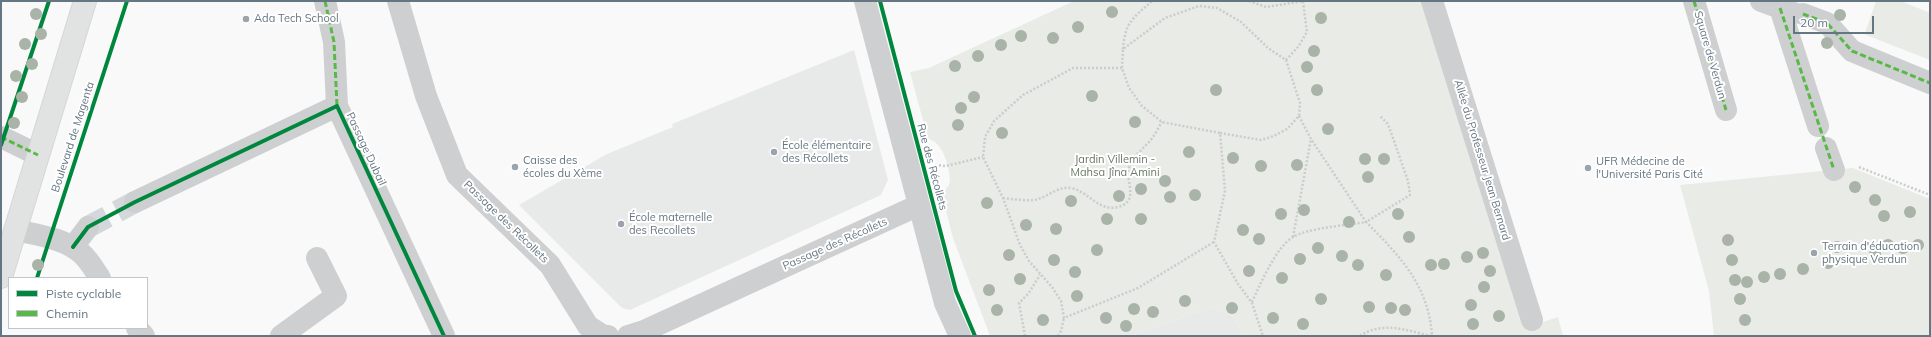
<!DOCTYPE html>
<meta charset="utf-8">
<style>
body{margin:0}
#map{position:relative;width:1931px;height:337px;overflow:hidden;background:#f9f9f9;font-family:Mulish,sans-serif}
canvas{display:block}
.frame{position:absolute;inset:0;border:2px solid #657683;pointer-events:none}
.legend{position:absolute;left:8px;top:277px;width:140px;height:52px;box-sizing:border-box;background:#fff;border:1px solid #c1c8cd;margin:0;padding:5px 7px;list-style:none;font-size:12px;color:#657683}
.legend li{display:flex;align-items:center;gap:8px;height:20px}
.legend b{width:20px;border:1px solid #c1c8cd}
.scale{position:absolute;left:1793px;top:16px;width:81px;height:18px;box-sizing:border-box;border:2px solid #657683;border-top:0;padding-left:5px;font-size:12px;line-height:14px;white-space:nowrap;color:#657683;-webkit-text-stroke:3px #fff;paint-order:stroke}
</style>
<div id="map">
<canvas width="1931" height="337"></canvas>
<div class="frame"></div>
<ul class="legend">
<li><b style="height:5px;background:#00873e"></b>Piste cyclable</li>
<li><b style="height:5px;background:#58b947"></b>Chemin</li>
</ul>
<div class="scale">20 m</div>
</div>
<script>
const context = document.querySelector('canvas').getContext('2d');
context.lineJoin = 'round';
function fill(path, color) {
  context.fillStyle = color;
  context.fill(path, 'evenodd');
}
function trace(path, color, width, dash) {
  context.strokeStyle = color;
  context.lineWidth = width;
  context.lineCap = dash ? 'butt' : 'round';
  context.setLineDash(dash || []);
  context.stroke(path);
}
function write(font, color, halo, rows, align = 'center') {
  context.font = font + ' Mulish,sans-serif';
  context.lineWidth = 4;
  context.setLineDash([]);
  context.textBaseline = 'middle';
  context.strokeStyle = halo;
  context.fillStyle = color;
  for (const [text, x, y, turn = 0] of rows) {
    context.save();
    context.translate(x, y);
    context.rotate((+turn || 0) * Math.PI / 180);
    context.textAlign = isNaN(turn) ? turn : align;
    if (halo) context.strokeText(text, 0, 0);
    context.fillText(text, 0, 0);
    context.restore();
  }
}
fill(new Path2D(`
 M854 50 888 180 881 195 630 310 622 308 519 205 607 154 673 127 672 124Z
 M1211 307 1233 316 1244 336H1131Z`), '#e8e9e9');
fill(new Path2D(`
 M1074 1H1422L1526 328 1558 317 1563 336H1244L1233 316 1211 307 1131 336H990L953 238 942 195 949 185 950 180C949 166 943 142 928 139L910 72 929 68Z
 M1876 1H1901L1930 13V60L1866 35 1865 33Z
 M1853 168 1930 199V336H1714L1709 291 1680 185Z`), '#e8ebe6');
trace(new Path2D(`
 M88 227 135 202`), '#d4d8dc', 22, [22, 11]);
const major = new Path2D(`
 M1 277 85 1`);
trace(major, '#d5d6d7', 24);
trace(new Path2D(`
 M1249 1 1266 7 1304 1
 M1123 49C1125 22 1133 18 1152 1
 M1286 60 1298 47 1307 32 1303 2
 M1122 68H1073L1023 95 994 121 985 137 983 157 1003 198 1020 245 1029 261 1052 287 1061 301 1064 318 1138 288 1214 242
 M1299 116 1311 139 1366 222 1410 195 1408 181 1388 124 1380 116
 M1220 133 1261 140 1274 136 1287 129 1299 116 1300 103 1286 60 1268 48 1241 22 1217 8 1199 6 1165 18 1123 49 1122 68 1129 88 1142 106 1162 122 1220 133 1225 191 1214 242 1238 284 1252 303 1263 336
 M935 165 946 166 983 157
 M1859 167 1930 195
 M1003 198C1013 199 1024 201 1034 200 1047 198 1057 186 1071 188 1085 191 1093 203 1106 207 1113 209 1124 207 1128 201 1134 192 1126 179 1129 168 1133 156 1141 151 1149 142 1154 137 1158 128 1162 122
 M1293 237 1311 139
 M1252 302C1260 285 1276 247 1293 237 1308 228 1348 225 1366 222 1400 256 1429 286 1432 336
 M1025 336 1019 303 1028 294 1040 275
 M1058 336 1061 331 1064 318
 M1360 336C1382 321 1406 330 1431 336`), '#cbcccd', 2.5, [2, 2]);
trace(new Path2D(`
 M325 1 334 42 337 106
 M398 1 426 96 457 175 550 265 588 326 602 335 608 336
 M865 1 945 303 960 336
 M1432 1 1532 320
 M1694 1 1726 110
 M1761 1 1794 13
 M1780 8 1818 126
 M1803 14 1827 23 1852 51 1930 83
 M1 137 38 155
 M1826 148 1834 170
 M135 202 337 106 444 336
 M16 230C37 235 64 238 81 253 89 260 94 269 100 278
 M73 247 88 227
 M137 328 144 336
 M281 336 336 296 317 258
 M628 336 644 331 919 205`), '#cecfd0', 22);
trace(major, '#e1e2e2', 22);
trace(new Path2D(`
 M325 1 334 42 337 106
 M1694 1 1726 110
 M1780 8 1834 170
 M1803 14 1827 23 1852 51 1930 83
 M1 137 38 155`), '#58b947', 3, [6, 3]);
trace(new Path2D(`
 M880 1 956 291 975 336
 M1 145 49 1
 M73 247 88 227 135 202 337 106 444 336
 M37 278 127 1`), '#00873e', 4);
context.fillStyle = '#a9b3a7';
for (const [x, y] of [
 [1112,12],
 [36,14],
 [1840,15],
 [1321,18],
 [1078,27],
 [41,34],
 [1021,36],
 [1053,38],
 [1827,43],
 [25,44],
 [1001,45],
 [1314,51],
 [978,56],
 [32,64],
 [955,66],
 [1307,67],
 [16,76],
 [1216,90],
 [1317,90],
 [1092,96],
 [22,97],
 [974,97],
 [961,108],
 [1135,122],
 [14,123],
 [958,125],
 [1328,129],
 [1002,133],
 [1189,152],
 [1233,158],
 [1365,159],
 [1384,159],
 [1297,165],
 [1261,166],
 [1368,177],
 [1165,181],
 [1855,187],
 [1141,189],
 [1195,195],
 [1119,196],
 [1170,197],
 [1875,200],
 [1071,201],
 [987,203],
 [1304,210],
 [1910,212],
 [1281,214],
 [1398,214],
 [1884,216],
 [1107,219],
 [1141,219],
 [1349,222],
 [1026,225],
 [1056,229],
 [1243,230],
 [1409,237],
 [1259,239],
 [1728,240],
 [1888,245],
 [1918,245],
 [1837,247],
 [1318,248],
 [1903,248],
 [1097,250],
 [1483,253],
 [1875,254],
 [1009,255],
 [1342,256],
 [1467,257],
 [1300,259],
 [1054,260],
 [1732,260],
 [1828,263],
 [1444,264],
 [38,265],
 [1358,265],
 [1431,265],
 [1803,269],
 [1249,271],
 [1490,271],
 [1075,272],
 [1780,274],
 [1386,275],
 [1764,277],
 [1282,278],
 [1020,279],
 [1735,280],
 [1747,282],
 [1484,287],
 [989,290],
 [1077,296],
 [1321,299],
 [1740,299],
 [1185,301],
 [1471,305],
 [1369,307],
 [1232,308],
 [1391,308],
 [1134,309],
 [997,310],
 [1405,310],
 [1153,312],
 [1499,316],
 [1106,318],
 [1273,318],
 [1043,320],
 [1745,320],
 [1303,324],
 [1473,324],
 [1126,326]
]) {
  context.beginPath();
  context.arc(x, y, 6, 0, 2 * Math.PI);
  context.fill();
}
for (const [x, y, r, color] of [
 [246,19,4,"#99a4ac"],
 [774,152,4,"#99a4ac"],
 [515,167,4,"#99a4ac"],
 [1588,168,4,"#99a4ac"],
 [621,224,4,"#99a4ac"],
 [1814,253,4,"#99a4ac"]
]) {
  const dot = new Path2D();
  dot.arc(x, y, r, 0, 2 * Math.PI);
  context.fillStyle = color;
  context.fill(dot);
  trace(dot, '#fff', 1.5);
}
write('11px', '#657683', '#fff', [
 ["Ada Tech School",254,19],
 ["École élémentaire",782,146],
 ["des Récollets",782,159],
 ["Caisse des",523,161],
 ["écoles du Xème",523,174],
 ["UFR Médecine de",1596,162],
 ["l'Université Paris Cité",1596,175],
 ["École maternelle",629,218],
 ["des Recollets",629,231],
 ["Terrain d'éducation",1822,247],
 ["physique Verdun",1822,260]
], 'left');
write('11px', '#657683', '#fff', [
 ["Square de Verdun",1710,55,74],
 ["Boulevard de Magenta",73,137,-72],
 ["Passage Dubail",366,149,65],
 ["Allée du Professeur Jean Bernard",1482,160,73],
 ["Rue des Récollets",932,167,75],
 ["Passage des Récollets",506,222,44],
 ["Passage des Récollets",835,244,-24]
]);
write('11px', '#687a64', '#fff', [
 ["Jardin Villemin -",1115,160],
 ["Mahsa Jîna Amini",1115,173]
]);
</script>
